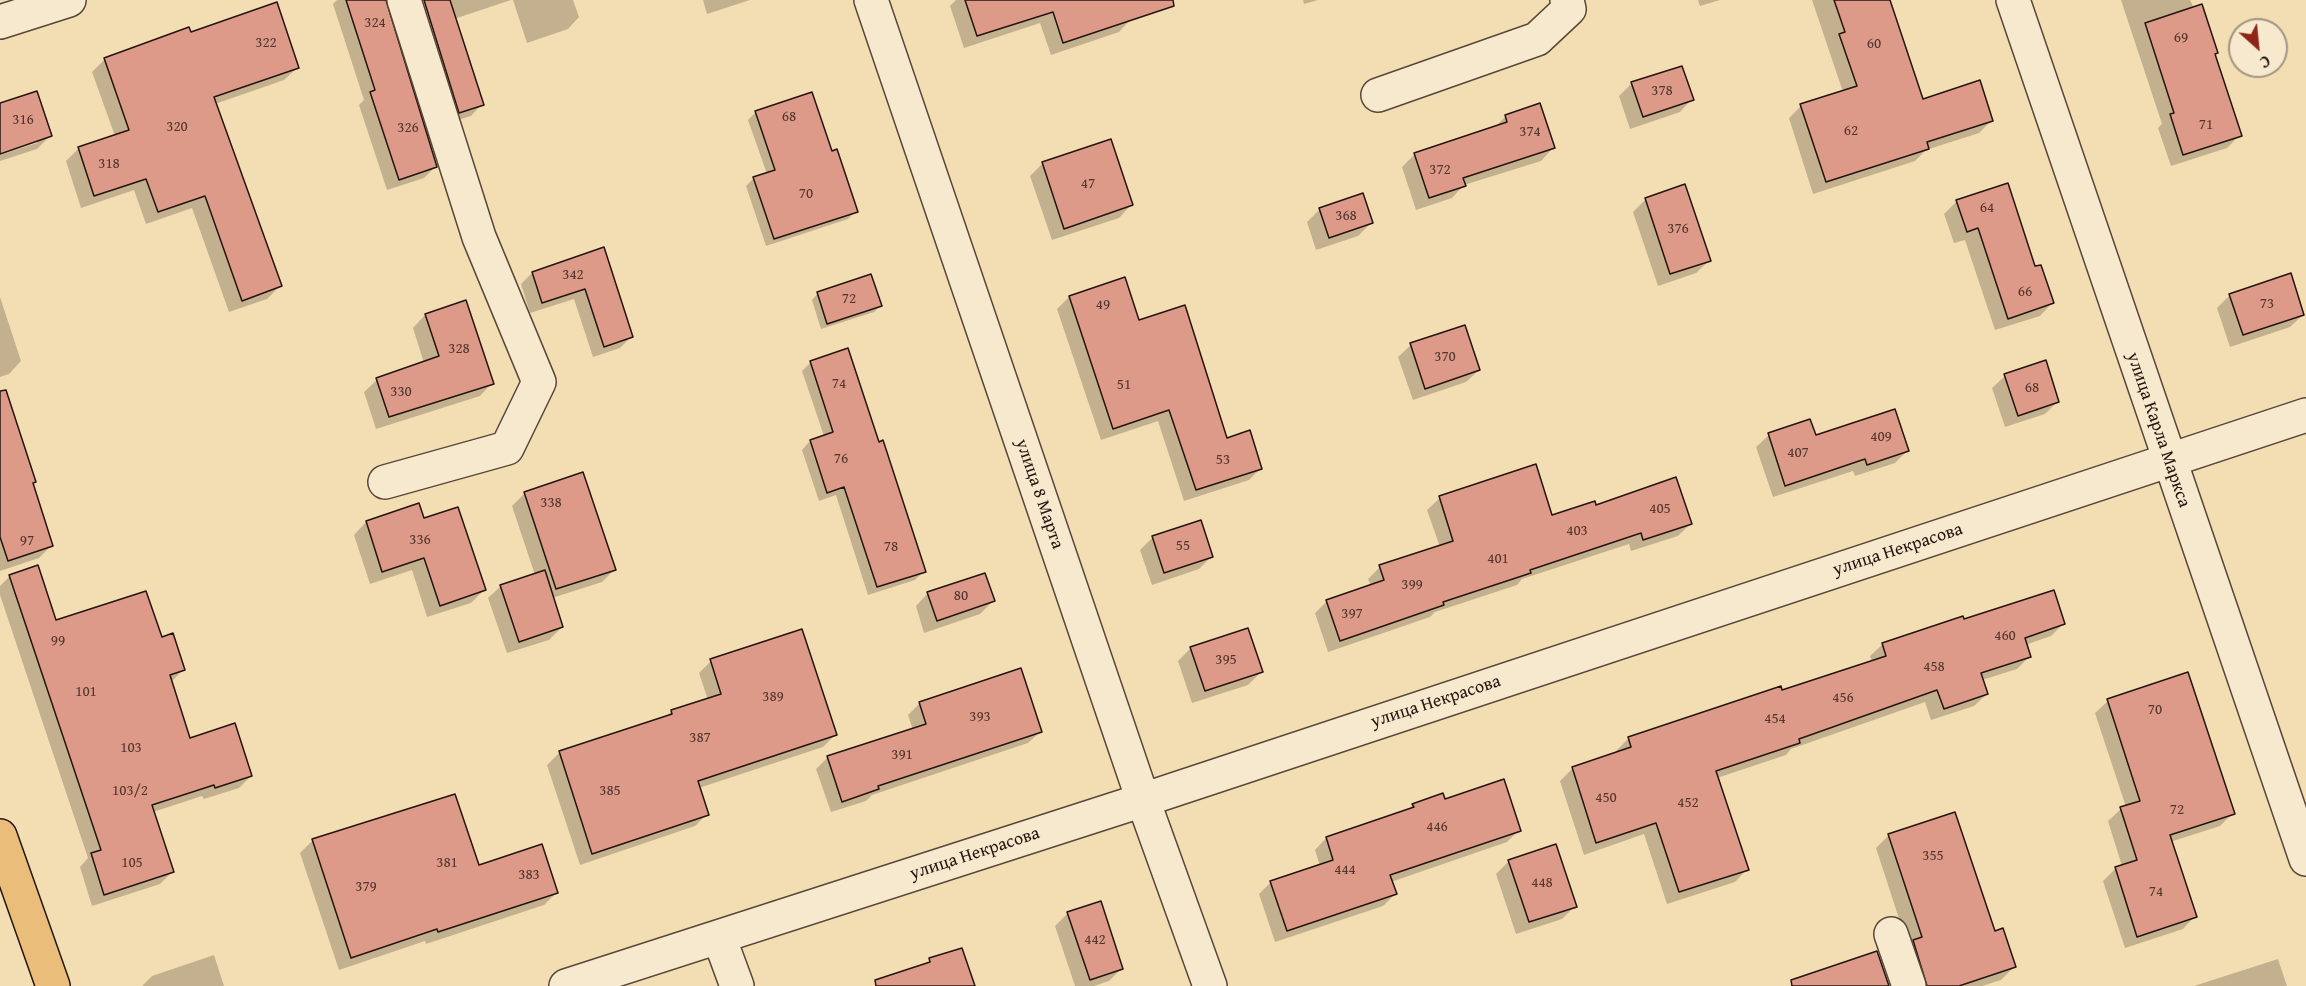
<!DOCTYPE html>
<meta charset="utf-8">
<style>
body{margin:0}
#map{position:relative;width:2306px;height:986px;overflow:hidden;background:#f3ddb3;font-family:"Gentium Book Plus",serif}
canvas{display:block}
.north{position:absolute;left:2228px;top:18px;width:60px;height:60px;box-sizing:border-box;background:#f7e9ce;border:2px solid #a39482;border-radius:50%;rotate:153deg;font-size:16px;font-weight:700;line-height:24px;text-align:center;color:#241510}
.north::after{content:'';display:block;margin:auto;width:21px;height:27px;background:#8f2418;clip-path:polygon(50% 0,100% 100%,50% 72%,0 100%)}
</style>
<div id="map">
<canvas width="2306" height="986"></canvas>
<div class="north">С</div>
</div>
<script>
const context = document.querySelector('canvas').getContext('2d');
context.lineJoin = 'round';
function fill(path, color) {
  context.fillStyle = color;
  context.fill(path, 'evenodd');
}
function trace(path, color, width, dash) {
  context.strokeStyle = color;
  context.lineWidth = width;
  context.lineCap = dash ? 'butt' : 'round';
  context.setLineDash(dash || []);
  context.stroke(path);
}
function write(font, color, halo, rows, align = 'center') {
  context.font = font + ' "Gentium Book Plus",serif';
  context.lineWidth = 4.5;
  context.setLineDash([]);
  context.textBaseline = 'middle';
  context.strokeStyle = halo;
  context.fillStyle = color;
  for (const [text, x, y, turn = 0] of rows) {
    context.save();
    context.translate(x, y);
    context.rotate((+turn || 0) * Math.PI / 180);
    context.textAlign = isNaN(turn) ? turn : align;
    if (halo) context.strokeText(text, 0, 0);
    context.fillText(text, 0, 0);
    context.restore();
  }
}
fill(new Path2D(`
 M337 0H384L435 167 424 178 387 190 359 105 364 100 333 4Z
 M407 0H511L454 19 482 104 471 116 448 123Z
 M513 0H573L579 17 568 29 527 43Z
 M703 0H750L707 14Z
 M956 0H1125L1131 19 1119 32 1051 55 1040 23 964 48 950 6Z
 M1303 0H1318L1304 4Z
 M1698 0H1720L1700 6Z
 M1812 0H1888L1922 101 1992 120 1979 133 1926 150 1915 161 1813 194 1789 118 1801 106 1843 92Z
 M2121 0H2190L2216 53 2214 55 2240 135 2227 148 2171 166 2158 128 2162 124Z
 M190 34 297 68 284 80 215 104 280 286 267 299 229 312 192 208 146 224 134 190 81 208 66 161 79 148 115 136 92 72 105 59Z
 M1632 83 1692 99 1680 112 1630 129 1619 96Z
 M0 105 50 136 37 149 0 161V155L37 143V140L0 152Z
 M756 112 831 153 856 211 848 219 766 246 746 186 754 178 767 174 748 120Z
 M1506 116 1553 148 1541 161 1464 185 1452 198 1416 210 1402 167 1415 154 1493 129Z
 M1043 163 1131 205 1119 218 1052 240 1030 176Z
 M1362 195 1371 223 1358 236 1316 250 1307 222 1319 210Z
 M1646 199 1709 261 1696 273 1658 286 1633 212Z
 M1957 201 2034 268 2052 303 2040 316 1995 330 1965 240 1954 243 1944 214Z
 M603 249 631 337 620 348 593 357 574 299 530 313 521 284 532 273Z
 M818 293 880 306 874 312 821 329 812 300Z
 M2230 295 2303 315 2290 327 2230 347 2217 308Z
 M0 297 21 361 9 374 0 377Z
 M1069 297 1138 322 1226 440 1261 468 1249 480 1184 501 1158 421 1101 440 1057 309Z
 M465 302 492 383 480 396 376 429 364 392 377 380 424 363 413 328 425 315Z
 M1411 345 1479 370 1466 382 1413 400 1398 357Z
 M811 362 878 444 924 571 915 580 868 595 836 495 819 501 802 450 810 441 824 436 802 371Z
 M2005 376 2058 401 2045 414 2005 427 1992 388Z
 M1769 435 1815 437 1907 451 1895 463 1855 476 1853 471 1773 497 1756 447Z
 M0 436 32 484 52 545 39 558 0 571Z
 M525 493 614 570 602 582 552 598 562 627 549 640 507 653 488 598 501 586 535 575 512 506Z
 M1440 498 1552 517 1595 507 1690 524 1678 536 1631 551 1629 544 1522 579 1517 585 1435 612 1430 617 1328 652 1315 613 1327 601 1371 586 1368 579 1380 567 1440 547 1427 510Z
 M423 520 484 590 471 603 427 617 412 570 370 584 354 535 366 522Z
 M1153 537 1212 556 1199 569 1152 585 1140 550Z
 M10 576 55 622 183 670 171 682 189 740 251 776 239 788 204 799 202 796 153 812 172 872 160 884 92 906 80 867 88 858 0 595V586Z
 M928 593 993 601 980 614 924 633 916 606Z
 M1963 621 2063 624 2051 636 2025 645 2029 657 2017 669 1982 680 1987 694 1974 706 1931 720 1925 702 1791 749 1786 755 1717 778 1747 869 1735 882 1667 904 1644 834 1584 855 1560 781 1572 769 1617 753 1616 751 1629 738 1872 662 1870 656 1883 644Z
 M1191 648 1261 672 1248 685 1192 703 1178 661Z
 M711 661 835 735 823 747 699 788 707 814 695 826 580 865 547 765 559 753 665 718 671 712 708 700 699 673Z
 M2108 701 2233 813 2220 826 2170 842 2195 916 2183 929 2125 948 2103 881 2116 868 2122 866 2108 821 2121 809 2126 807 2095 713Z
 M920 703 1040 732 1028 743 872 795 866 801 831 812 816 769 828 757 913 730 908 715Z
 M1413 805 1519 830 1507 842 1391 882 1395 894 1383 906 1275 942 1259 894 1271 882 1320 866 1315 850 1326 838 1407 811Z
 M1889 835 1994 932 2014 967 2001 980 1982 986H1912L1908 946 1876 848Z
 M313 840 478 867 557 892 544 905 426 944 425 941 339 970 300 853Z
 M1509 861 1575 906 1562 919 1516 934 1496 874Z
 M1068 913 1122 968 1109 981 1094 986H1075L1055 926Z
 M214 955 224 986H142L152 976Z
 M2278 959 2287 986H2194Z`), '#0003');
const building = new Path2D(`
 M346 0H386L437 167 399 180 370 92 375 90Z
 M424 0H450L484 105 459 113Z
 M965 0H1173L1174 6 1063 43 1053 12 977 36Z
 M1834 0H1890L1923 99 1980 80 1993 121 1927 142 1929 149 1826 182 1800 104 1857 86 1839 34 1845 32Z
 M277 2 299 68 214 97 282 286 242 301 205 196 158 212 146 179 94 196 78 147 129 130 104 58 189 27 191 32Z
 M2202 4 2218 53 2215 54 2242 136 2183 155 2170 114 2174 113 2145 23Z
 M1682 66 1694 100 1643 117 1631 82Z
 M37 91 52 136 0 154V103Z
 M812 92 832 151 837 149 858 212 774 239 753 177 775 170 755 111Z
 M1540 103 1555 148 1463 178 1466 186 1429 198 1414 153 1507 122 1505 115Z
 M1111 139 1133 205 1064 229 1042 162Z
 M2008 183 2035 266 2041 265 2054 303 2008 319 1978 228 1967 232 1956 200Z
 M1685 184 1711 261 1670 274 1645 198Z
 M1363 193 1373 223 1329 238 1319 208Z
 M604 247 633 337 604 347 585 289 542 303 532 272Z
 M2291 273 2304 315 2243 335 2229 294Z
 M871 274 882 306 827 324 817 292Z
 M1125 277 1139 320 1185 305 1227 438 1250 430 1262 469 1196 490 1169 410 1113 429 1069 296Z
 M466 300 494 384 389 417 376 378 439 356 425 314Z
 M1465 325 1480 370 1425 389 1410 343Z
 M848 348 879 442 883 440 926 572 877 587 844 487 827 493 810 440 833 432 810 361Z
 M2046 360 2059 402 2018 416 2004 374Z
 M6 390 36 482 33 483 53 546 8 561 0 537V391Z
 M1895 409 1909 451 1867 465 1865 459 1785 486 1768 433 1810 419 1816 435Z
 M1536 464 1552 515 1595 501 1596 505 1676 477 1692 524 1643 540 1641 533 1530 570 1531 573 1443 602 1444 605 1340 641 1326 600 1384 580 1379 565 1453 541 1439 496Z
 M583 472 616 570 556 589 524 492Z
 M419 503 424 518 458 507 486 590 440 606 424 558 382 572 366 521Z
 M1201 520 1213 557 1164 573 1152 536Z
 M38 565 56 620 146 591 162 637 173 633 185 670 170 675 190 738 235 723 252 776 215 788 214 785 152 805 174 872 104 895 91 853 101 850 9 575Z
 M545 570 563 627 519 642 500 585Z
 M985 573 995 601 937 621 927 592Z
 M2054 590 2065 624 2025 638 2031 657 1981 673 1988 694 1944 709 1937 690 1799 739 1800 743 1716 771 1749 870 1679 892 1656 823 1596 843 1572 767 1631 747 1628 737 1781 686 1782 690 1886 656 1882 643 1963 616 1964 619Z
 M1248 628 1263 672 1205 691 1190 647Z
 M802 629 837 735 698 781 709 815 592 854 559 751 672 714 671 710 721 694 710 659Z
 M1021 668 1042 732 878 786 879 789 842 802 827 756 926 724 919 702Z
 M2188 672 2235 814 2170 835 2197 917 2137 937 2115 867 2137 860 2120 807 2140 801 2107 699Z
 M1504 779 1521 831 1390 875 1397 894 1287 931 1270 881 1333 860 1326 837 1414 807 1412 804 1443 793 1445 799Z
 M455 794 479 865 542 844 558 893 438 932 437 929 351 958 312 839Z
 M1955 812 1995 931 2003 928 2016 967 1959 986H1927L1913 940 1922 937 1888 834Z
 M1556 844 1577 907 1529 922 1508 860Z
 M1101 901 1123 969 1090 980 1067 912Z
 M962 948 975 986H876L875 980 930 962 929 958Z
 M1877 951 1889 986H1792L1791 980Z`);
fill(building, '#de9a88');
trace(building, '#241510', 1.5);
const minor = new Path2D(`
 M871 0 1143 800 1210 986
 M2013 0 2306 859
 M0 22 69 0
 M1378 95 1537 39 1569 9 1567 0
 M385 482 507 448 539 382 479 237 404 0
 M1891 934 1909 986
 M719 937 737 986
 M566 986 1143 800 2306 415`);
const major = new Path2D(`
 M0 836 53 986`);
trace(minor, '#584739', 36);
trace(major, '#241510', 36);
trace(minor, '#f7e9ce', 33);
trace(major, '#eabe7a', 33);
write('15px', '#52362e', null, [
 ["324",375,23],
 ["69",2181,38],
 ["322",266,43],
 ["60",1874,44],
 ["378",1662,91],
 ["68",789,117],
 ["316",23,120],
 ["71",2206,125],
 ["320",177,127],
 ["326",408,128],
 ["62",1851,131],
 ["374",1530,132],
 ["318",109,164],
 ["372",1440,170],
 ["47",1088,184],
 ["70",806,194],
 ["64",1987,208],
 ["368",1346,216],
 ["376",1678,229],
 ["342",573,275],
 ["66",2025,292],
 ["72",849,299],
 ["73",2267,304],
 ["49",1103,305],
 ["328",459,349],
 ["370",1445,357],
 ["74",839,384],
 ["51",1124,385],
 ["68",2032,388],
 ["330",401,392],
 ["409",1881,437],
 ["407",1798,453],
 ["76",841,459],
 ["53",1223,460],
 ["338",551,503],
 ["405",1660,509],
 ["403",1577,531],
 ["336",420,540],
 ["97",27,541],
 ["55",1183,546],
 ["78",891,547],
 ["401",1498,559],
 ["399",1412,585],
 ["80",961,596],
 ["397",1352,614],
 ["460",2005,636],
 ["99",58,641],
 ["395",1226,660],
 ["458",1934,667],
 ["101",86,692],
 ["389",773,697],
 ["456",1843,698],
 ["70",2155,710],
 ["393",980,717],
 ["454",1775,719],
 ["387",700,738],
 ["103",131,748],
 ["391",902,755],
 ["103/2",130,791],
 ["385",610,791],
 ["450",1606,798],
 ["452",1688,803],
 ["72",2177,810],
 ["446",1437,827],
 ["355",1933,856],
 ["105",132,863],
 ["381",447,863],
 ["444",1345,870],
 ["383",529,875],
 ["448",1542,883],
 ["379",366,887],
 ["74",2156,892],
 ["442",1095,940]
]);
write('18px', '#241510', '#f7e9ce', [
 ["улица Карла Маркса",2158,430,71],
 ["улица 8 Марта",1039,494,71],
 ["улица Некрасова",1898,550,-18],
 ["улица Некрасова",1436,702,-18],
 ["улица Некрасова",975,854,-18]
]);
</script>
